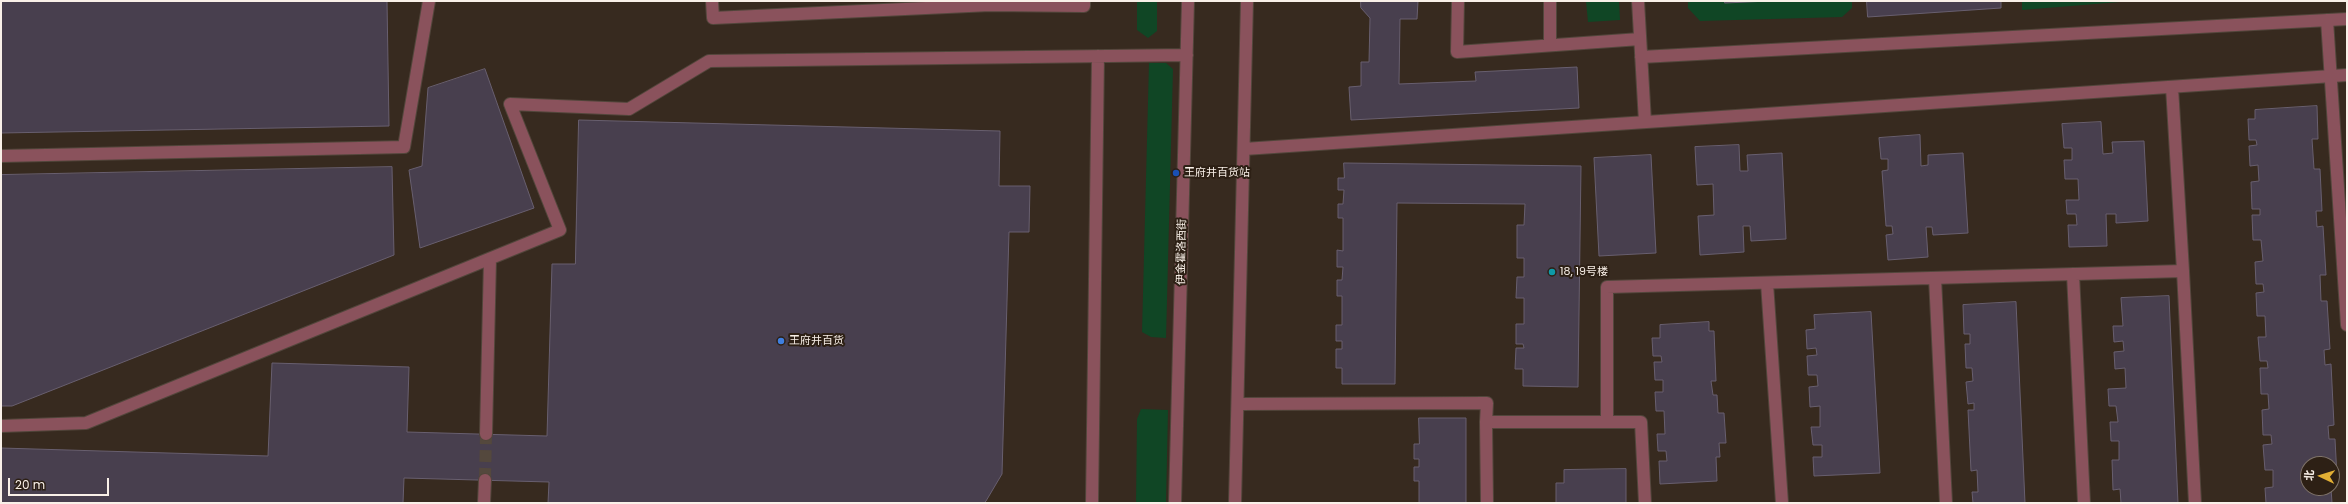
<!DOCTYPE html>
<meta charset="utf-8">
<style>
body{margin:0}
#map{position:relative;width:2348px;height:504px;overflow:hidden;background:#372a1f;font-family:Poppins,"Noto Sans SC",sans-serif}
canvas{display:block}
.frame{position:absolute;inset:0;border:2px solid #f9f0e8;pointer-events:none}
.north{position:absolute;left:2300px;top:456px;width:40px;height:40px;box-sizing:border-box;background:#2d2015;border:1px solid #7f7369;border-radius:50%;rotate:274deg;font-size:11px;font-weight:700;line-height:16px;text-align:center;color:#f9f0e8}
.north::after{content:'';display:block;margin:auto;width:14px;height:18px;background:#e2af34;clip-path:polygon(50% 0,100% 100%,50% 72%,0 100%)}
.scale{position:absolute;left:8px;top:478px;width:101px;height:18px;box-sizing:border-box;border:2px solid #f9f0e8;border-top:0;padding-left:5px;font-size:12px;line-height:14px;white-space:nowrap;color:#f9f0e8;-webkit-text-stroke:3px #2d2015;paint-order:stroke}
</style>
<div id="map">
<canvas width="2348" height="504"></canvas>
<div class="frame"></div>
<div class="north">北</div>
<div class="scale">20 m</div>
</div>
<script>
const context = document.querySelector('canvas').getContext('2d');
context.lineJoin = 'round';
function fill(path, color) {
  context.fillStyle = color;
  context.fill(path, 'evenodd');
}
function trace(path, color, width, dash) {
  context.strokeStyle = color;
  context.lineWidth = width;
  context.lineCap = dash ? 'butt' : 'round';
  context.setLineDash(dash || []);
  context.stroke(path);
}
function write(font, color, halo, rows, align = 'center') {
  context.font = font + ' Poppins,"Noto Sans SC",sans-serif';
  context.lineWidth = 4;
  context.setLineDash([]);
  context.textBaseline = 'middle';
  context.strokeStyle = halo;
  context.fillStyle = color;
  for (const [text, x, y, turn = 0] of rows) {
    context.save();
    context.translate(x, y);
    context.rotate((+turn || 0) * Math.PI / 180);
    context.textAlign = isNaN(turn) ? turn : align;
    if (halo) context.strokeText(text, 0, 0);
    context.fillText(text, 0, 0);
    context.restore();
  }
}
fill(new Path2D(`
 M1137 1H1157V31L1148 38 1137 30Z
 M1586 1H1619L1620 20 1588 22Z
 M1688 1H1852V8L1842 17 1700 21 1688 8Z
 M2022 1H2132L2022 10Z
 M1149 63H1166L1173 69 1166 338 1151 337 1142 332Z
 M1141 409 1168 410 1166 503H1136L1137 419Z`), '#104625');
const building = new Path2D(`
 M1 1H387L389 126 1 133Z
 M1361 1H1418L1417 19H1400L1399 84 1476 81 1475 72 1577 67 1579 108 1351 120 1349 87 1361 86V62H1369L1370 18 1361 8Z
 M1725 1H1769L1725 3Z
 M1867 1H2001V8L1868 17Z
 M485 69 534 208 420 248 409 170 422 166 428 88Z
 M2317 106 2318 139H2312L2314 169H2320L2322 211H2316L2317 227 2323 226 2326 275H2320L2321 301H2327L2330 349 2324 350 2325 365 2331 364 2334 425 2328 426 2329 439H2335L2337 477 2332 478V464H2308V488H2331L2332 503H2266L2265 488 2273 487V470H2265L2263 445 2272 444 2271 435H2263L2262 410 2269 409 2268 394H2261L2260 368H2268L2267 361H2260L2258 337H2266L2265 316H2257L2256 293 2264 292 2263 284H2256L2255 262 2263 261 2261 240H2253L2252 215H2260V209H2252L2251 182 2259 181 2258 165 2250 166 2249 146 2257 145 2256 140H2249L2248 119H2255V110Z
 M579 120 1000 131 999 186H1030L1029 232H1009L1002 474 986 501 984 503H548L549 482 404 478 403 503H1V448L268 456 272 363 409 367 407 432 547 436 552 264H575Z
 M2101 122 2103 154 2113 153 2112 142 2144 141 2148 221 2116 223V214H2106L2107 246 2069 247 2068 225H2077L2076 214H2067L2066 200H2079L2078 179H2065L2064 160H2072V148H2064L2062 124Z
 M1920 135 1921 166 1928 165V155L1963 153 1968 233 1933 235 1932 227H1926L1928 257 1888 260 1886 235 1893 234 1892 226H1886L1882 171 1888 170V159H1881L1879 138Z
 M1739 145 1740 171H1748L1747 155 1782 153 1786 239 1751 241 1750 226H1743L1744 252 1700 255 1698 216 1714 215 1713 184 1697 185 1695 147Z
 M1651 155 1656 253 1599 256 1594 158Z
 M1344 163 1581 166 1578 387 1523 386V369H1515L1516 348H1524L1523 344H1516V324H1524V298H1516L1517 277H1524V258H1517V225H1524L1525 204 1397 203 1395 384H1342V368H1336V349H1342V341H1336V325H1342V296H1337V280H1342L1343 267H1337V250L1343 251V218H1338V204H1343L1344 190H1338V178H1344Z
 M392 167 394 255 12 406H1V175Z
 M2169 296 2178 503H2121L2120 489 2113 490 2112 460H2119V441H2111L2110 422H2118L2116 406H2109L2108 389 2126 388 2125 368 2115 369 2114 352 2124 351 2123 341 2114 342 2113 326H2123L2121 298Z
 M2016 302 2025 503H1973L1972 492H1978L1977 470 1971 471 1968 410H1974V403L1968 404 1966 382 1973 381 1972 368H1966L1965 344H1970V334H1964L1963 305Z
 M1871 312 1880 473 1814 476 1813 457H1822V445H1813L1811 427H1820V406L1810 407 1809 387 1818 386 1817 375H1808L1807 356 1817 355 1816 348 1807 349 1806 330 1815 329 1814 315Z
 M1709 322V331H1714L1716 381H1711L1713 395H1717L1718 413H1724L1726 443H1719L1720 457H1716L1717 481 1660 484 1659 461H1667L1666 451H1658L1657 434H1665L1664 411H1656L1655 392H1663V380H1655L1654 362H1662L1661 356H1653L1652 338H1660V325Z
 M1419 418H1466V503H1419V481H1414V467H1419V459H1414V444H1419Z
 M1626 469V503H1556V483H1564V470Z`);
fill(building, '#483f4e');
trace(building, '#685f6f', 1);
trace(new Path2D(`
 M485 480 486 434`), '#54483d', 12, [12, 6]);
const minor = new Path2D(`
 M712 1 713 18 990 5
 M990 1V5L1084 6V1
 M1458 1 1457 52 1640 39
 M1550 1V45
 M1638 1 1645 122
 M2327 20 2347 325
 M1641 57 2347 19
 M2172 87 2183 271
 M1244 149 2347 75
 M1 156 404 147 429 1
 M2073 274 2084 503
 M1935 278 1946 503
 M1767 283 1782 503
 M1238 404 1487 403 1486 422H1607V287L2183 271 2195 503
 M1486 422 1487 503
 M1607 422H1641L1645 503
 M1 426 86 423 560 230 510 104 629 109 709 61 1187 55
 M486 434 490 259
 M484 503 485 480
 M1092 503 1098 56
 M1175 503 1188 1
 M1235 503 1247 1`);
trace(minor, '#52463b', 14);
trace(minor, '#8a525c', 12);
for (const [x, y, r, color] of [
 [1176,173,4,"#1a4fb4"],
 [1552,272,4,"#0f9aa8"],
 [781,341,4,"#3f7fe0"]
]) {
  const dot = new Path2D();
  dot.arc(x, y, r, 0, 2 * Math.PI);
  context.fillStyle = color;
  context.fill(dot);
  trace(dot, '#2d2015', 1.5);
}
write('11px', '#f9f0e8', '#2d2015', [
 ["王府井百货站",1184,173],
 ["18, 19号楼",1560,272],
 ["王府井百货",789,341]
], 'left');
write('11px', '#f9f0e8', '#2d2015', [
 ["伊金霍洛西街",1182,252,-89]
]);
</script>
